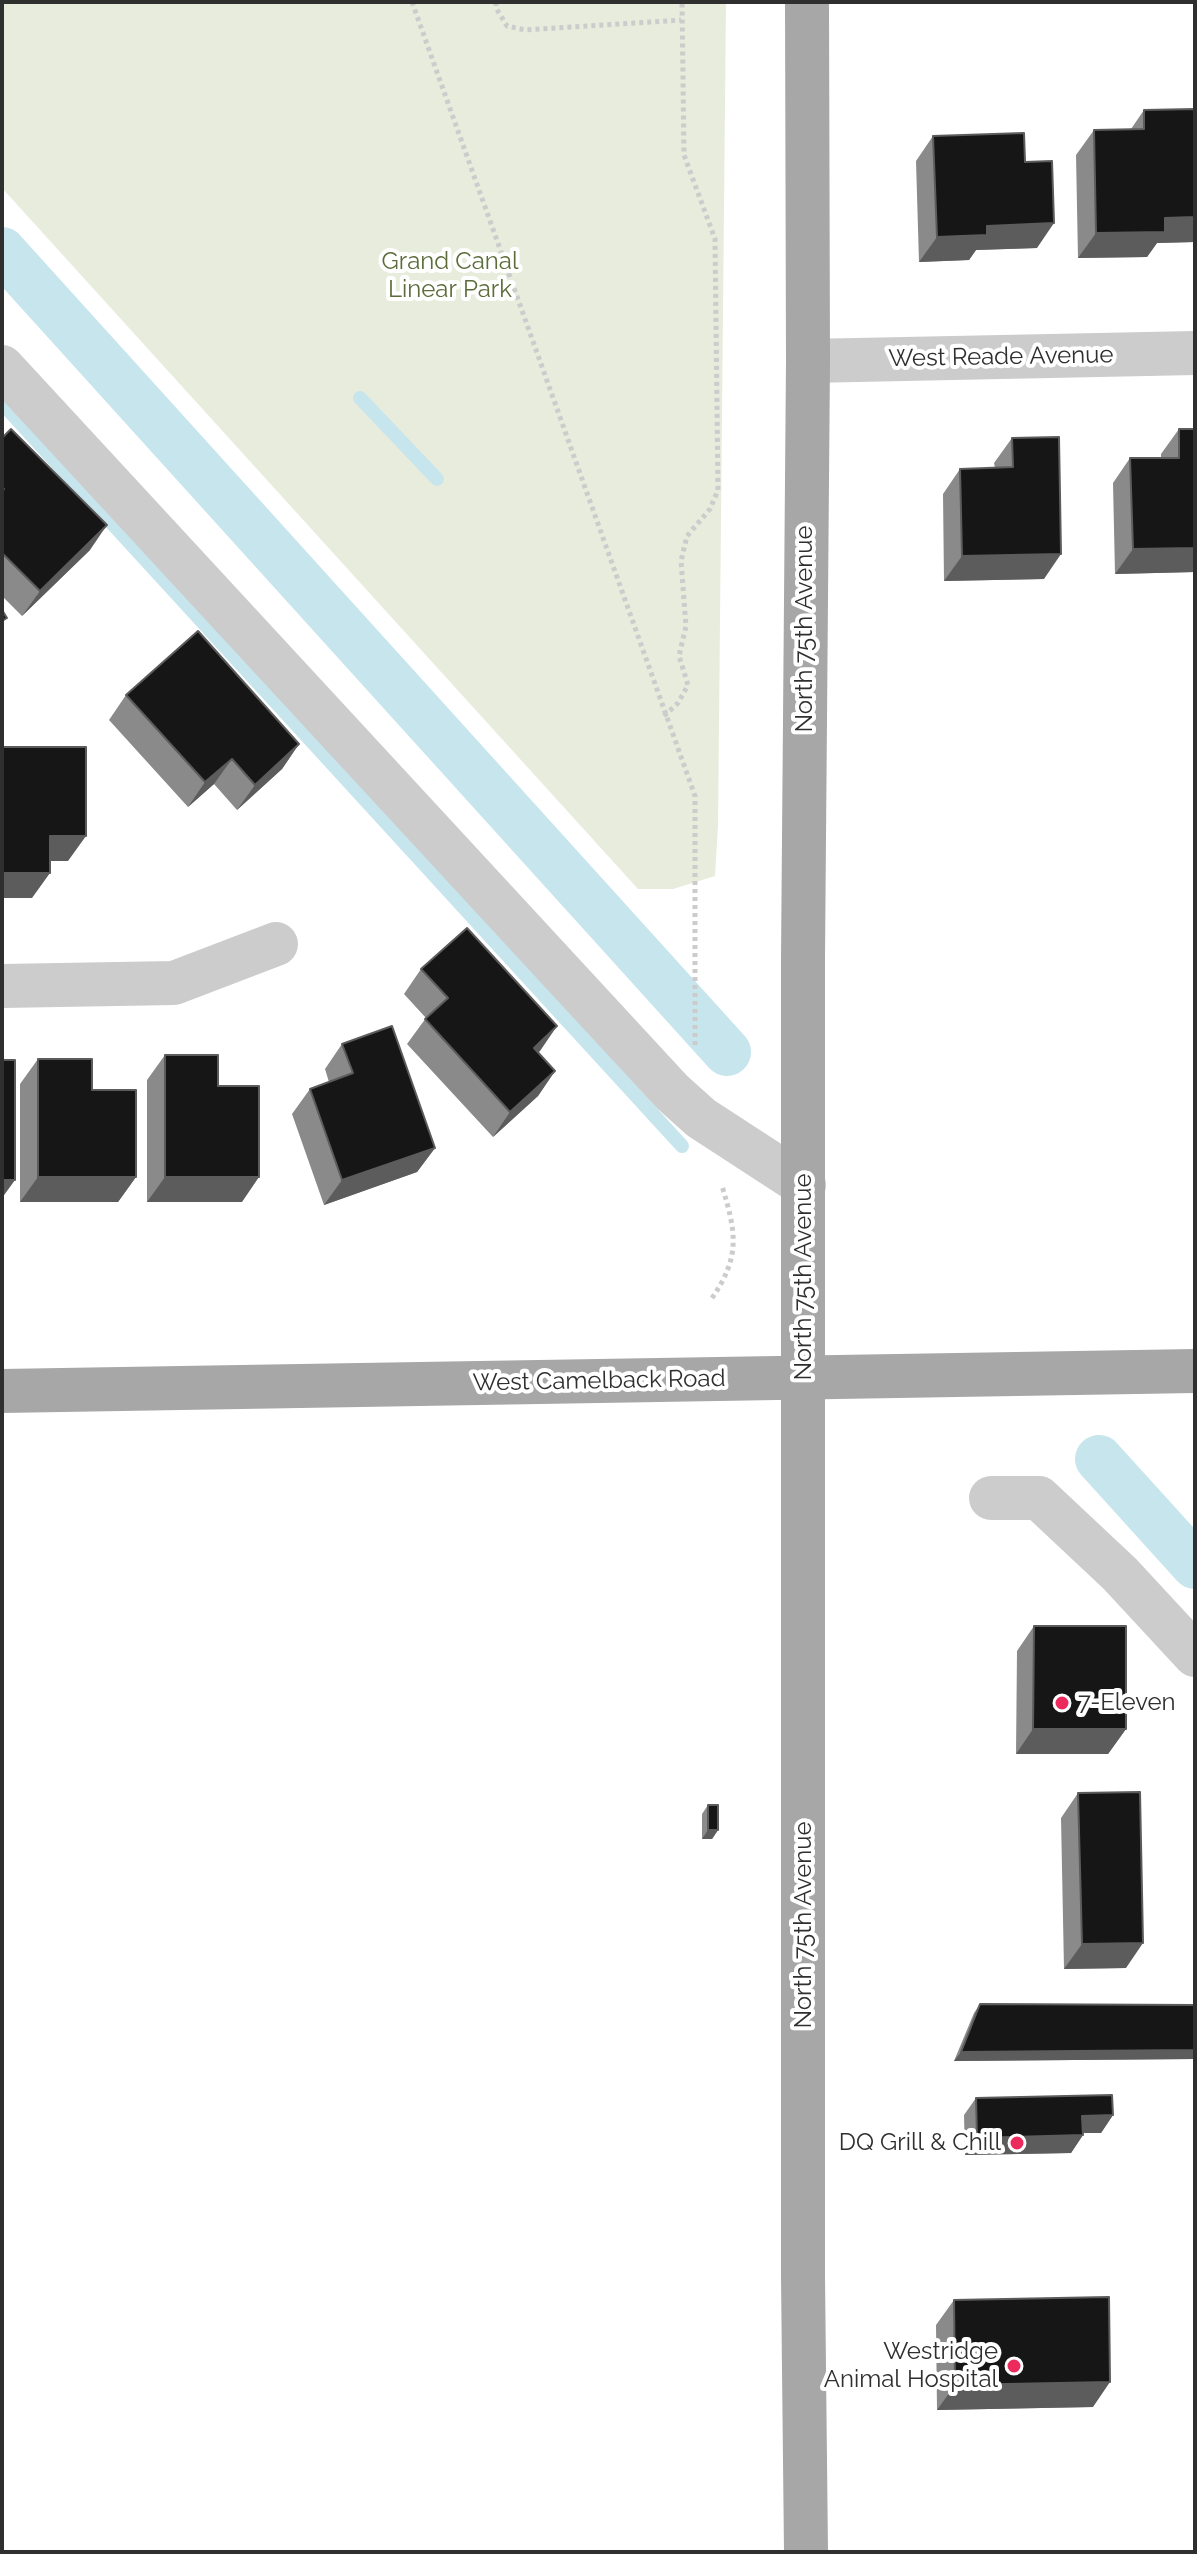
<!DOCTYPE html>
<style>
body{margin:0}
#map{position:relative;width:1197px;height:2554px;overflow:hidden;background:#fff;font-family:Raleway,sans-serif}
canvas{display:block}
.frame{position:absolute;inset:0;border:4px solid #2f2f2f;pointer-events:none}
</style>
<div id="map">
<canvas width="1197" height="2554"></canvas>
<div class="frame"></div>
</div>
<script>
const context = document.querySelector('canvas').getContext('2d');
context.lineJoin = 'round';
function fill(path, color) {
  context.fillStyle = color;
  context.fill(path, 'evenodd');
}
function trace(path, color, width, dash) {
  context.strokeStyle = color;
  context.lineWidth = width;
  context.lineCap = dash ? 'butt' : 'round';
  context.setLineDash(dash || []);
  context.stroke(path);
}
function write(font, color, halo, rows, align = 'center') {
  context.font = font + ' Raleway,sans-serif';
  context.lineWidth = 8;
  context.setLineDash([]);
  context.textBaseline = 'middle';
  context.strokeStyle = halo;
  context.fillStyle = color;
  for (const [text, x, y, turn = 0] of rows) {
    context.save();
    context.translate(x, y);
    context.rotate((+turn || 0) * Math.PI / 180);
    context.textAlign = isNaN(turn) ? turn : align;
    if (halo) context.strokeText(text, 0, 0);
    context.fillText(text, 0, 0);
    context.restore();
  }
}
fill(new Path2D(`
 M2 2H726L718 826 715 876 673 889H638L2 188Z`), '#e8ecdc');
trace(new Path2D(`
 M360 398 437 479
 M2 403 682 1146`), '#c7e5ed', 14);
trace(new Path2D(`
 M2 251 727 1052
 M1099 1459 1195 1565`), '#c7e5ed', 48);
trace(new Path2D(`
 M412 2 695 796V1048
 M496 2V8L507 26 525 30 681 20
 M664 716 678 703 688 685 679 656 686 626 681 561 687 536 710 509 718 490 715 239 684 155 682 2
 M712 1298C741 1256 736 1232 722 1186`), '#ccc', 5, [4, 4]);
trace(new Path2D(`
 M808 361 1195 353
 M2 367 672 1092 701 1118 804 1185
 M2 986 174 983 276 944
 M991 1498H1039L1120 1574 1195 1655`), '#ccc', 44);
trace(new Path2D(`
 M2 1391 1195 1371
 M806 2552 803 2277V957L808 361 807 2`), '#a7a7a7', 44);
fill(new Path2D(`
 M1195 109V242L1157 243 1147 257 1078 258 1076 155 1094 130 1131 129 1144 110Z
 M933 136 1025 162 1037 248 976 250 969 260 919 262 916 161Z
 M1179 429H1195V572L1115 574 1113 483 1130 458H1161V454Z
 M2 438 90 550 22 616 2 596Z
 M1012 438 1044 579 944 581 943 494 960 469 995 468 994 463Z
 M126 695 299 744 282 769 237 810 214 784 188 807 109 720Z
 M421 969 557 1026 538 1052 555 1071 538 1096 493 1137 407 1044 426 1018 404 994Z
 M342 1044 435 1148 417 1172 324 1205 292 1114 310 1089 329 1082 325 1069Z
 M165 1055 218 1086 242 1202H147V1080Z
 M38 1059 92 1090 136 1177 118 1202H20V1084Z
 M1034 1626 1126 1729 1108 1754H1016L1017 1651Z
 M1078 1793 1126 1968 1064 1969 1061 1818Z
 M708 1805 718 1830 712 1839H702V1814Z
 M980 2004 1195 2005V2059L954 2061 974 2013Z
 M976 2098 1113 2115 1101 2133H1083V2135L1071 2153 965 2155 964 2115Z
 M954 2300 1093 2407 937 2410 936 2325Z`), '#8a8a8a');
fill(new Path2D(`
 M1195 217V242L1157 243 1147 257 1078 258 1096 233 1165 218Z
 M1054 223 1037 248 976 250 969 260 919 262 937 237 987 226Z
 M107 525 90 550 22 616 40 591Z
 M1195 548V572L1115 574 1133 549Z
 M1061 554 1044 579 944 581 962 556Z
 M299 744 282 769 237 810 255 785Z
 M232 759 214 784 188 807 205 782Z
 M50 836H86L68 861H32Z
 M2 873H50L32 898H2Z
 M557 1026 540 1051 517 1073 534 1048Z
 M555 1071 538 1096 493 1137 510 1112Z
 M435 1148 417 1172 324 1205 342 1180Z
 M38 1177H136L118 1202H20Z
 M165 1177H259L242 1202H147Z
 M2 1180H15L2 1198Z
 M1033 1729H1126L1108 1754H1016Z
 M708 1830H718L712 1839H702Z
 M1143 1943 1126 1968 1064 1969 1082 1944Z
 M1195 2050V2059L954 2061 961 2052Z
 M1113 2115 1101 2133H1070L1082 2116Z
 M1083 2135 1071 2153 965 2155 977 2138Z
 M1110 2382 1093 2407 937 2410 955 2385Z`), '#5c5c5c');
const building = new Path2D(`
 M1195 109V217L1165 218V232L1096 233 1094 130 1144 129V110Z
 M1024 133 1025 162 1052 161 1054 223 987 226V235L937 237 933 136Z
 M11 429 107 525 40 591 2 553V491L4 489 2 487V438Z
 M1179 429H1195V548L1133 549 1130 458H1179Z
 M1059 437 1061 554 962 556 960 469 1013 467 1012 438Z
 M2 610 7 618 2 621Z
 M198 631 299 744 255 785 232 759 205 782 126 695Z
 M2 747H86V836H50V873H2Z
 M467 928 557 1026 534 1048 555 1071 510 1112 425 1019 448 998 421 969Z
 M392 1026 435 1148 342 1180 310 1089 353 1073 342 1044Z
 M165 1055H218V1086H259V1177H165Z
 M38 1059H92V1090H136V1177H38Z
 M2 1060H15V1180H2Z
 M1034 1626H1126V1729H1033Z
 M1140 1792 1143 1943 1082 1944 1078 1793Z
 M708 1805H718V1830H708Z
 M980 2004 1195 2005V2050L961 2052Z
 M1112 2095 1113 2115 1082 2116 1083 2135 977 2138 976 2098Z
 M1109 2297 1110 2382 955 2385 954 2300Z`);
fill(building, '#161616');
trace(building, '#5c5c5c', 2);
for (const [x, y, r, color] of [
 [1062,1703,8,"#ec2b5c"],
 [1017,2143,8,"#ec2b5c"],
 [1014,2366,8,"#ec2b5c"]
]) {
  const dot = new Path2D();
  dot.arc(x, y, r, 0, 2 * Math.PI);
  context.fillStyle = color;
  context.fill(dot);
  trace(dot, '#fff', 3);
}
write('24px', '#5b6c3a', '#fff', [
 ["Grand Canal",450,262],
 ["Linear Park",450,290]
]);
write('24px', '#2f2f2f', '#fff', [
 ["West Reade Avenue",1001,357,-1],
 ["North 75th Avenue",805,629,-90],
 ["North 75th Avenue",804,1277,-90],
 ["West Camelback Road",599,1381,-1],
 ["North 75th Avenue",804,1925,-90]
]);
write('24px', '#2f2f2f', '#fff', [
 ["7-Eleven",1078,1703,"left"],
 ["DQ Grill & Chill",1001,2143],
 ["Westridge",998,2352],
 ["Animal Hospital",998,2380]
], 'right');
</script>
